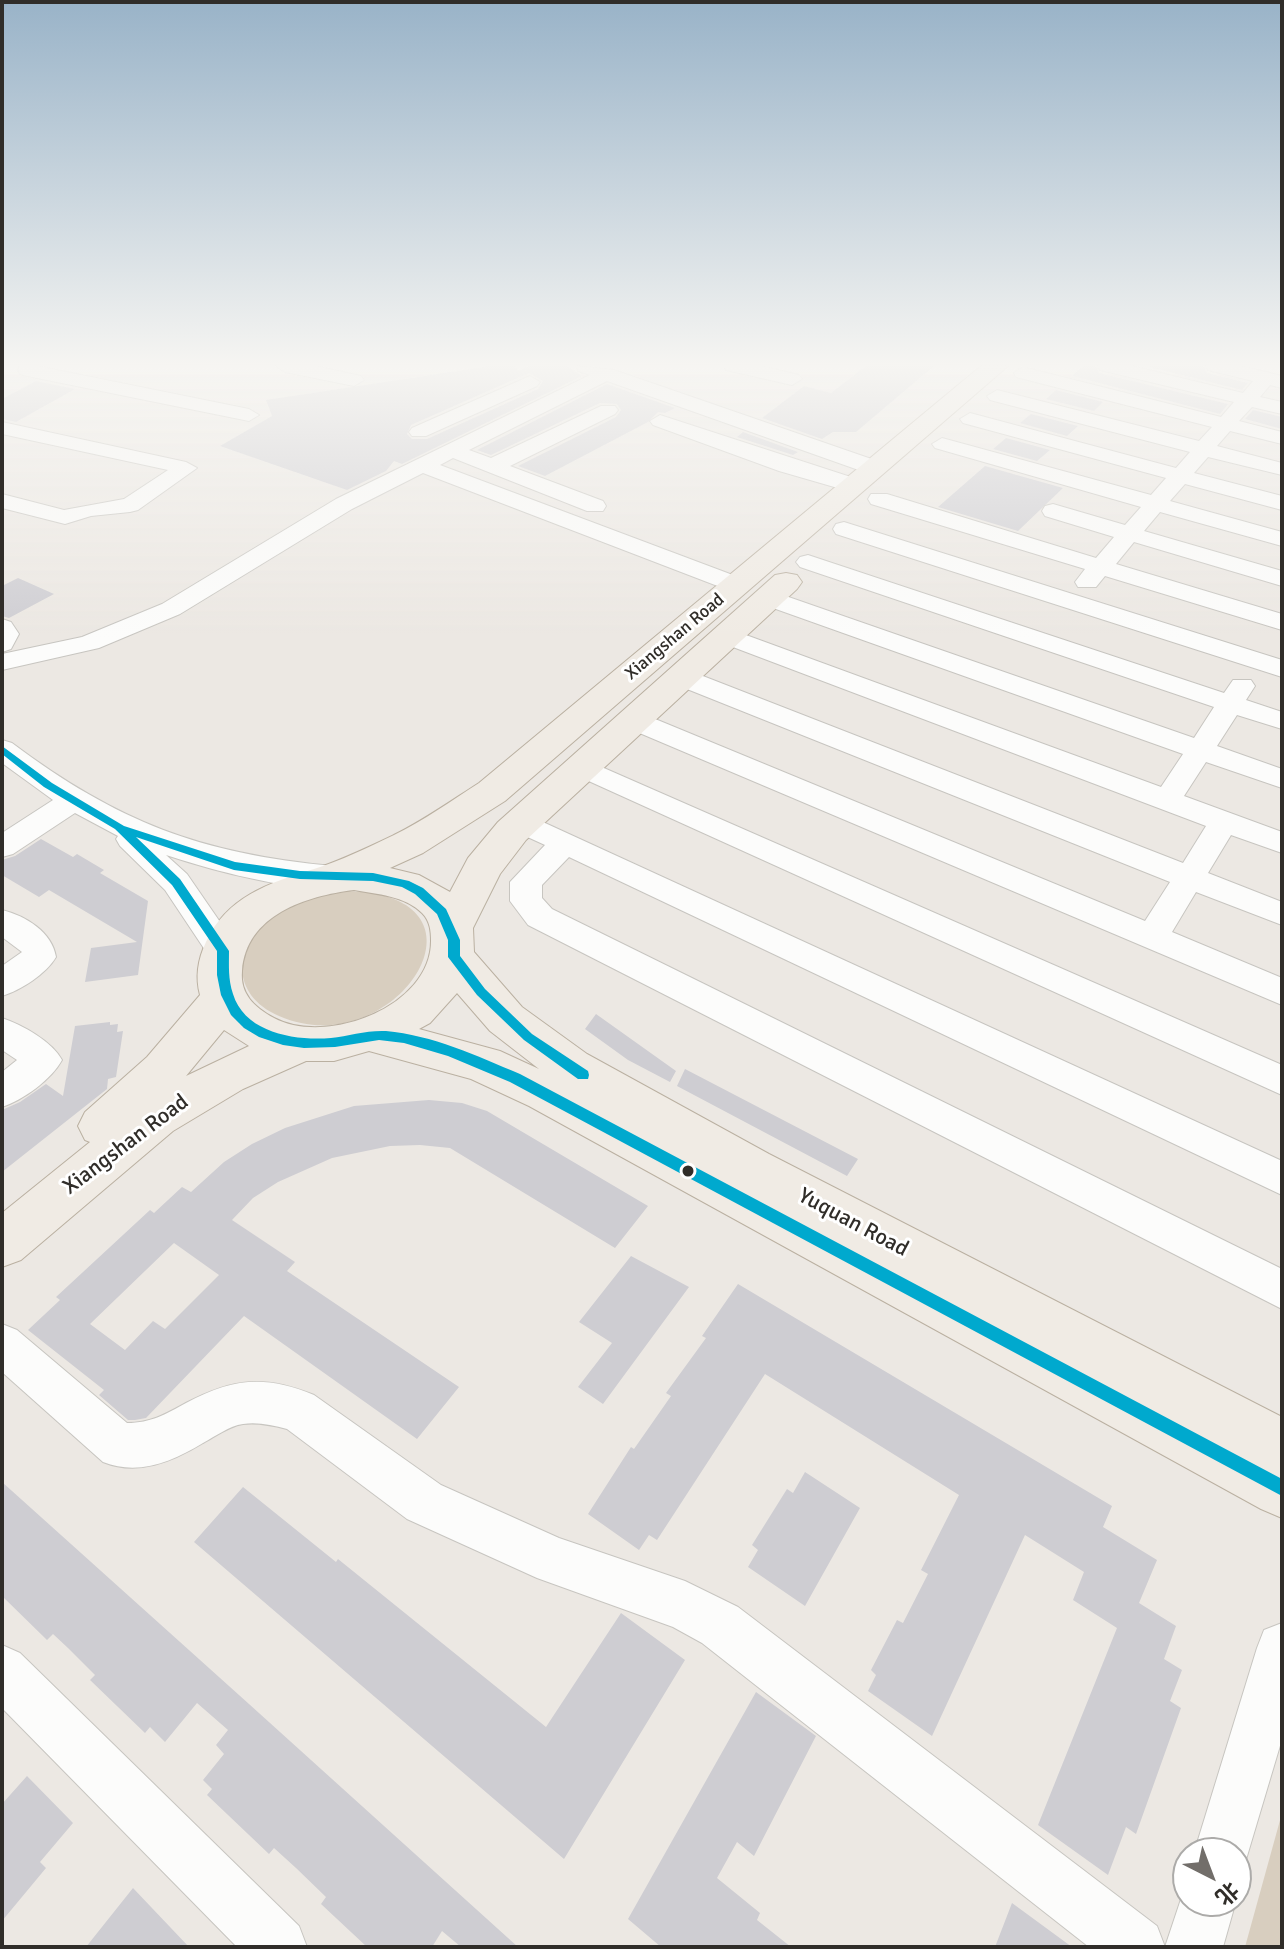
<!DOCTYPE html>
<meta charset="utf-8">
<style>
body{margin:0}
#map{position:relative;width:1284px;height:1949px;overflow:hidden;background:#ece8e3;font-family:Signika,"Noto Sans SC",sans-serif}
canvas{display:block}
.frame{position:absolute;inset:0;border:4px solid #302d29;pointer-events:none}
.north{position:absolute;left:1172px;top:1837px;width:80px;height:80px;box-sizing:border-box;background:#fff;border:2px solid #acaba9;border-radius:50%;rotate:138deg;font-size:22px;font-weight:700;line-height:32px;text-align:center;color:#302d29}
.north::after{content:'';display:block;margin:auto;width:28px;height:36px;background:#726e6a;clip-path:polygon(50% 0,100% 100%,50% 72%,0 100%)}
</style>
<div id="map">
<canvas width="1284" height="1949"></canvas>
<div class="frame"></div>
<div class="north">北</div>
</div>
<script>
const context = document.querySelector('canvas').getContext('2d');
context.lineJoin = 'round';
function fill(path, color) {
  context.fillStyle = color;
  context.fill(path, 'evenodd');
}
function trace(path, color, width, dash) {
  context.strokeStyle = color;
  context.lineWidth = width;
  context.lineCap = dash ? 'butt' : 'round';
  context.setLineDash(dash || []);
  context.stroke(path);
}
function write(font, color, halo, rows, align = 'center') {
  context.font = font + ' Signika,sans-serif';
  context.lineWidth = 6;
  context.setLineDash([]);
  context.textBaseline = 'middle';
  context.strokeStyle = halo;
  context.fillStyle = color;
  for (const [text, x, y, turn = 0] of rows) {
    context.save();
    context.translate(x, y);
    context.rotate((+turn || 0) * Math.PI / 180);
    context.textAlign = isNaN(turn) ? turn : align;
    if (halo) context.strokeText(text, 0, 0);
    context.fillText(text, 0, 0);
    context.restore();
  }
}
fill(new Path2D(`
 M342 891C510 891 396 1067 279 1016 229 994 233 945 273 915 293 900 318 896 342 891Z
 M1282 1813V1947H1245Z`), '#d8cebf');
fill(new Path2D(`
 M490 366H514L519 371 528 366H567L582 376 402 464 394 461 386 471 347 490 220 446 272 416 266 400ZM529 373 543 381 538 389 427 439H412L407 434 411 425Z
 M866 366H934L856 432H833L822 439 762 418 804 386 831 393Z
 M1083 366H1095L1099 373 1228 404 1220 414 1072 376Z
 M1146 366H1203L1207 373 1248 383 1242 390Z
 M36 381 75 389 16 422 2 419V399Z
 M607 384 675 408 665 413 658 412 648 422 545 476 518 466 616 417 621 410 617 404 600 403 491 455 477 450Z
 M1056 390 1103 402 1094 411 1046 399Z
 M1253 410 1282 417V429L1245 419Z
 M1031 414 1078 426 1067 436 1020 423Z
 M743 432 798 452 793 455 737 437Z
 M1006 438 1050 450 1037 461 993 449Z
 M985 466 1063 488 1018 531 938 507Z
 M18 578 54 594 9 618 2 616V586Z
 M41 839 73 857 77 854 104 870 100 873 148 901 138 975 85 982 91 948 137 942 49 890 39 897 2 875V860L15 856Z
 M596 1014 676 1071 670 1082 628 1060 585 1029Z
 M110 1022V1025L118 1024 117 1032 123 1031 116 1077 108 1079 107 1089 2 1172V1110L20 1102 46 1084 63 1096 75 1026Z
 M685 1069 858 1159 847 1176 677 1086Z
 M429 1100 462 1103 487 1111 648 1206 615 1248 450 1148 420 1145 390 1146 332 1158 278 1182 253 1198 232 1220 295 1262 287 1271 459 1387 417 1439 244 1316 146 1418 135 1420H128L99 1395 104 1390 28 1330 60 1300 56 1297 150 1210 154 1213 182 1187 191 1192 224 1162 252 1144 285 1128 354 1106ZM174 1243 219 1275 165 1329 153 1321 125 1350 90 1324Z
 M631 1256 689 1287 603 1404 578 1387 612 1343 579 1322Z
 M738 1284 1112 1506 1103 1527 1157 1560 1139 1603 1176 1626 1164 1659 1182 1670 1170 1701 1181 1708 1136 1834 1126 1827 1108 1875 1038 1825 1117 1628 1073 1600 1084 1572 1025 1535 932 1736 868 1691 876 1675 871 1670 897 1620 903 1623 928 1574 921 1570 959 1495 765 1374 657 1540 649 1535 639 1550 588 1514 631 1447 634 1449 671 1396 666 1393 706 1338 702 1336Z
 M805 1472 860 1508 805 1606 748 1567 758 1550 752 1545 787 1489 793 1493Z
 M2 1482 249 1704 518 1947H461L442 1931 432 1947H367L321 1904 326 1897 296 1868 274 1848 269 1854 207 1795 212 1789 203 1780 224 1754 216 1745 228 1730 197 1703 165 1742 150 1727 145 1733 90 1680 95 1675 68 1648 53 1634 47 1640 2 1596Z
 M243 1487 336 1562 338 1559 546 1727 621 1613 685 1660 564 1859 194 1542Z
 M756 1692 816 1736 754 1856 737 1842 717 1878 760 1913 757 1920 791 1947H661L628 1919Z
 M27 1776 73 1823 40 1862 46 1868 2 1921V1804Z
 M133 1888 189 1947H86Z
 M1012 1903 1072 1947H995Z`), '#cecdd2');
const minor = new Path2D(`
 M20 366H37L249 409 259 415 249 421 27 376 20 374 18 370Z
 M276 366H315L361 376 364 380 354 386 285 372Z
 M576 366 614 370 883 463 886 468 883 473H867L607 381 469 450 491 458 601 406H615L618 410 615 414 510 466 603 501 606 506 603 511H587L453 458 440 465 746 580 749 585 746 590H728L423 473 352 509 180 614 99 648 2 670V654L82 637 162 604 336 499 590 375 578 371Z
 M724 366H761L799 375 802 379 792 385 726 370Z
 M1098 366H1132L1243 393 1253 381 1208 370 1206 366H1241L1282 376V388L1270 385 1260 397 1282 402V414L1252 407 1239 421 1282 432V444L1230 431 1217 446 1282 463V475L1208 457 1194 473 1282 496V510L1185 484 1170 501 1282 532V546L1160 512 1144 531 1282 571V586L1134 542 1116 564 1282 614V630L1105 576 1096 587H1078L1075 582 1085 569 871 504 868 499 871 494H887L1096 558 1114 537 1045 516 1042 511 1045 506 1053 504 1125 525 1141 507 935 448 932 444 942 438 1151 495 1166 478 963 423 960 419 970 413 1176 468 1190 452 990 400 987 396 997 390 1199 441 1212 427 1016 377 1014 373 1023 367 1221 417 1234 402 1100 370Z
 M530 376 540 382 537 386 426 436H412L409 432 412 428Z
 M660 415 863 481 866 486 855 493 779 471 653 425 650 421Z
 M2 422 186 462 197 468 138 510 130 512 91 516 65 524 2 508V494L64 510 124 499 168 470 2 434Z
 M844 522 1282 660V677L836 534 833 529 836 524Z
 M808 555 1224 693 1233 680H1251L1255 686 1246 700 1282 712V729L1237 715 1217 746 1282 769V788L1206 762 1184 796 1282 832V853L1231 835 1208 873 1282 902V925L1196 892 1172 932 1282 978V1005L623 726 619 720 623 714 633 712 643 714 1145 921 1170 882 672 683 668 677 672 671H690L1183 863 1206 826 717 641 713 636 717 631H735L1161 787 1183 754 759 603 756 598 759 593H777L1194 738 1214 707 800 567 796 562 800 557Z
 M2 619 11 622 19 634 11 649 2 652Z
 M2 740 12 743C117 822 202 854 333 866L344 869 349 877 344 885C303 896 208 869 166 855L187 874 240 951 235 959 223 963 211 959 165 890 120 846 116 839 118 836 75 813 13 854 2 857V833L53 800 2 763Z
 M581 758 1282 1065V1095L571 773 567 767 571 761Z
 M521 812 1282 1161V1195L569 857 542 885V898L552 909 1282 1269V1309L528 925 510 901V882L545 845 510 829 506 822 510 815Z
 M2 910C26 916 52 932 56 957 46 974 21 990 2 996V966L22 952 2 937Z
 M2 1018C22 1025 52 1041 62 1060 51 1080 23 1100 2 1107V1072L17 1060 2 1050Z
 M2 1324 17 1330 127 1423C151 1423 166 1414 186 1403 233 1378 265 1375 314 1395L441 1485 559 1538 685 1581 738 1607 1157 1926 1165 1947 1187 1881 1188 1901H1236L1223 1947H1089L702 1643 673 1627 537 1578 407 1519 287 1429C272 1425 258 1422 243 1424 229 1426 216 1436 203 1443 172 1462 138 1476 103 1462L2 1372Z
 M1282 1623V1739L1242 1873 1236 1875V1853H1194L1257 1648 1264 1630Z
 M2 1645 20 1653 299 1926 307 1947H237L2 1708Z`);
const major = new Path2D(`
 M981 366H1008L505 801 423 853 390 868 419 875 450 892 468 858 498 822 775 575 786 573 797 575 802 582 797 589 526 840 500 874 473 928 474 952 522 1007 587 1054 769 1154 1282 1417V1518L1261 1509 529 1106 471 1079 369 1051 334 1061H306L243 1089 173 1131 21 1260 2 1267V1213L90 1142 85 1140 78 1126 85 1112 147 1057 200 995C195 977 198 959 206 942 227 896 270 883 314 869 340 861 369 847 394 835 423 821 451 801 479 783ZM354 890C377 894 405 896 422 913 430 921 431 931 431 941 431 1007 326 1046 274 1018 254 1007 240 994 242 971 246 915 306 896 354 890ZM457 993 490 1031 539 1069 500 1051 419 1029 430 1023ZM224 1030 249 1046 186 1076Z`);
trace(minor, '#c7c5c0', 2);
trace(major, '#bab0a1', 2);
fill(minor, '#fcfcfb');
fill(major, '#f0ebe4');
fill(new Path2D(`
 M2 746 52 783 124 826 235 862 300 871 373 873 409 881 423 888 446 909 460 940V956L485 989 532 1034 588 1071 589 1075 588 1079H578L524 1040 477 995 448 957V940L437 914 415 894 402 887 373 881 300 879 234 870 136 837 180 879 227 948 229 951C229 966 228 979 233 994 245 1033 295 1041 331 1038 349 1036 367 1030 386 1031 432 1035 477 1056 520 1074L1282 1479V1496L510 1082 448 1056 404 1043 379 1040 335 1047 304 1048 283 1045 259 1037 244 1028 231 1015 221 995 217 975V951L172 885 115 829 44 787 2 754Z`), '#00a9ce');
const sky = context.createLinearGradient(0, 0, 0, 639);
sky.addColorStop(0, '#99b3c8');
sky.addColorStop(0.57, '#f6f5f2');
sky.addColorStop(1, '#f6f5f200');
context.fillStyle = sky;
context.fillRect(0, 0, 1284, 639);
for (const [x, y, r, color] of [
 [688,1171,7,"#302d29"]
]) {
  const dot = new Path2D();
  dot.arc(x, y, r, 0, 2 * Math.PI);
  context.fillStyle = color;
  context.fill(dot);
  trace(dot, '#fff', 3);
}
write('18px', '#302d29', '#fff', [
 ["Xiangshan Road",675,637,-40]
]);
write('22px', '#302d29', '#fff', [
 ["Xiangshan Road",126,1145,-37],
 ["Yuquan Road",853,1223,28]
]);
</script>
